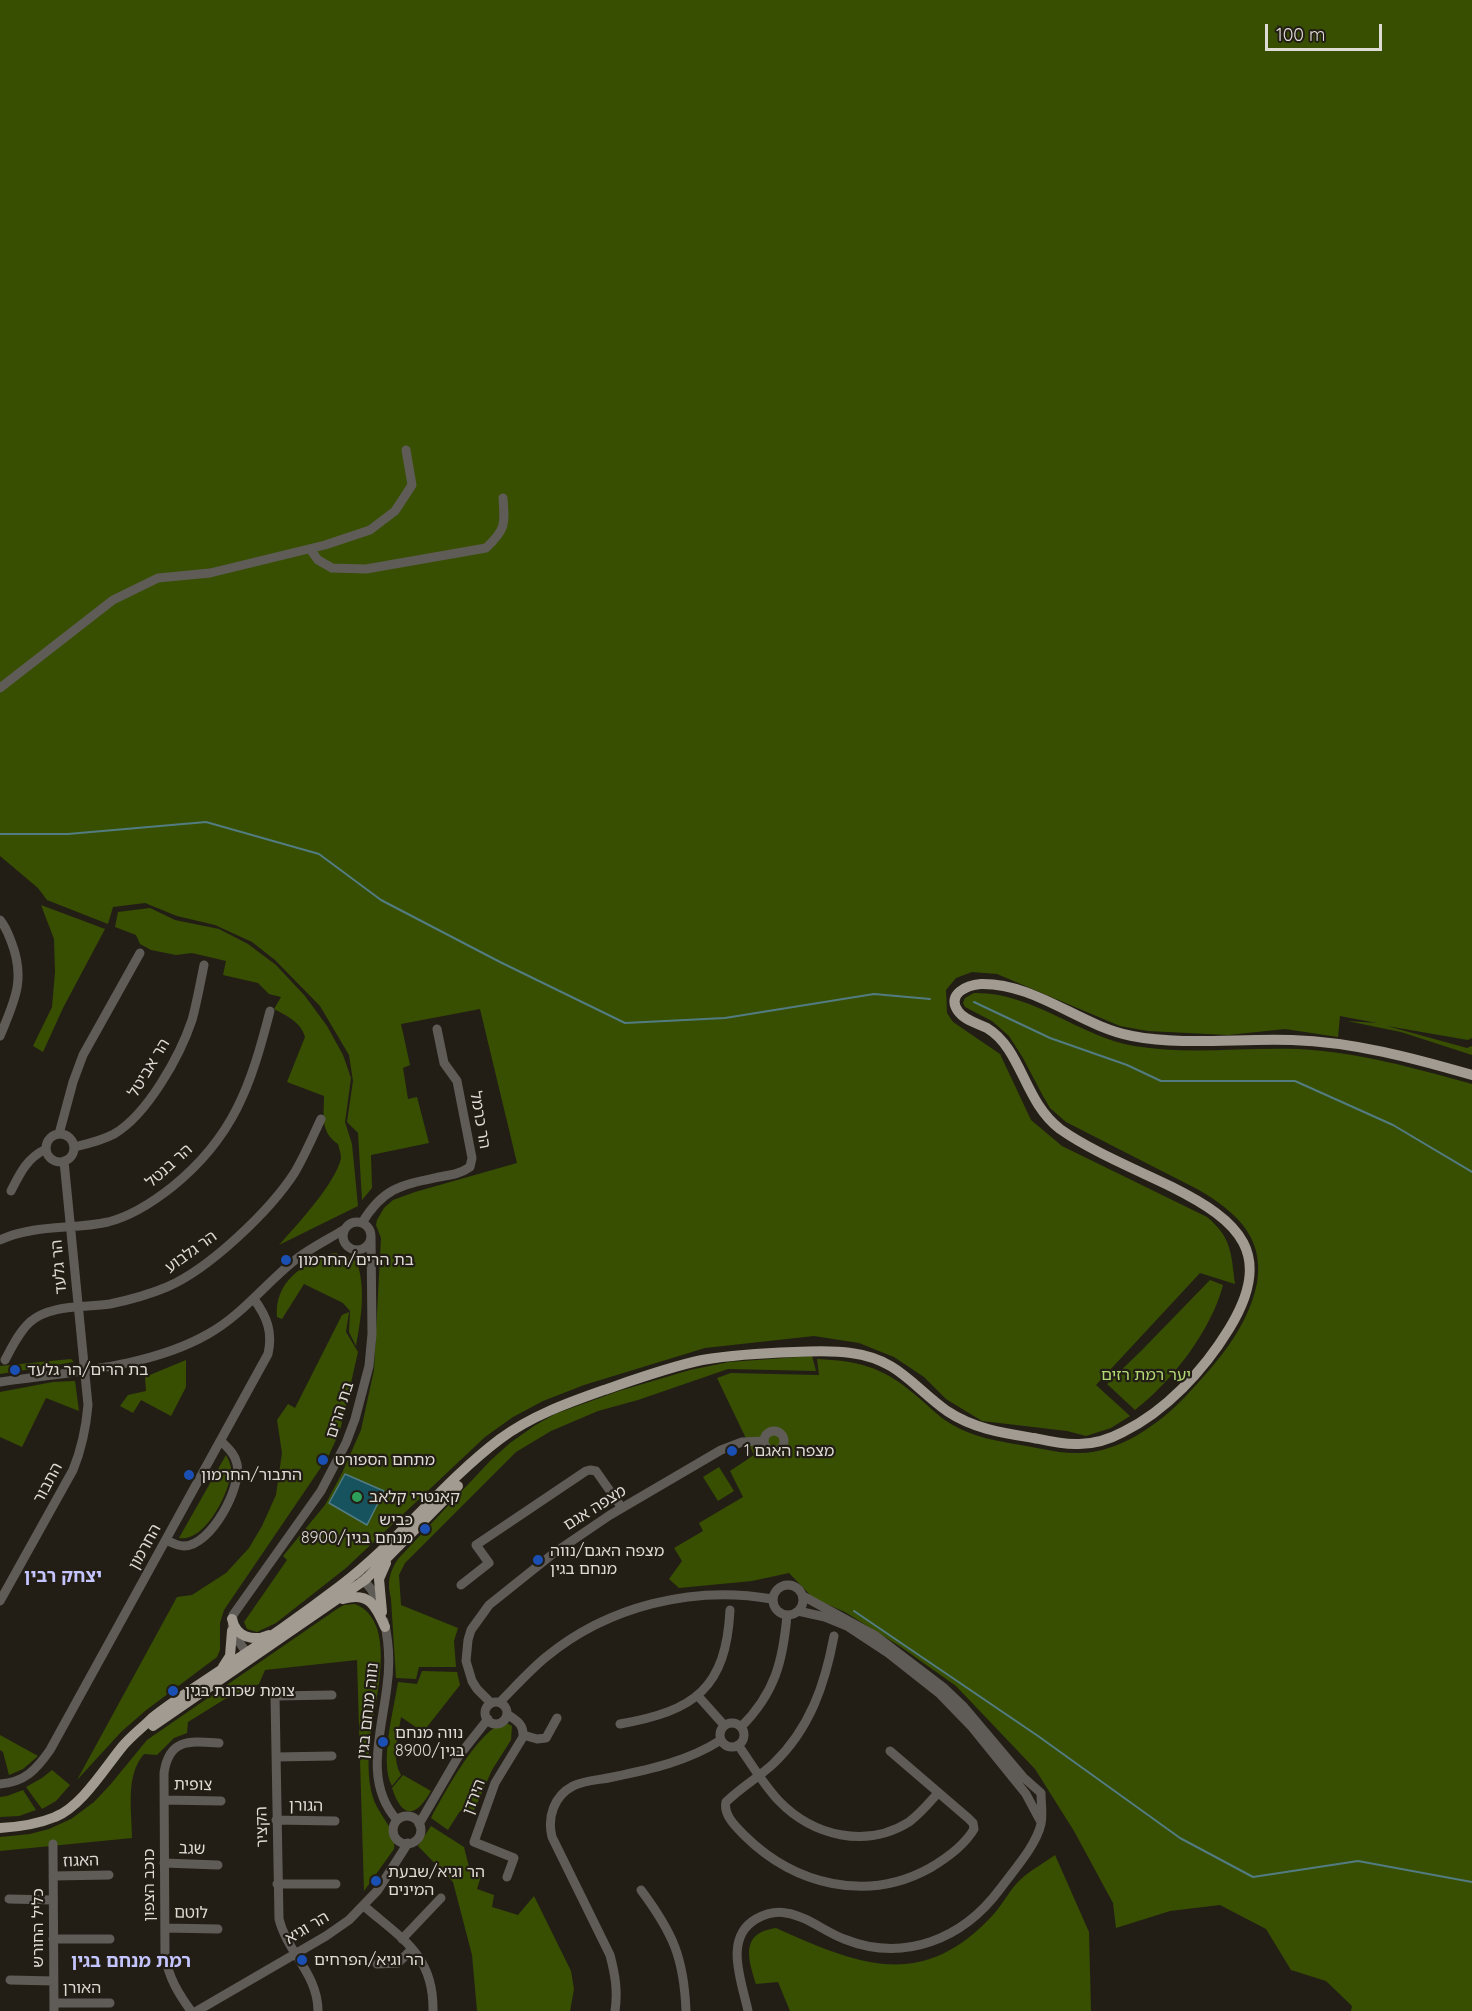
<!DOCTYPE html>
<meta charset="utf-8">
<style>
body{margin:0}
#map{position:relative;width:1472px;height:2011px;overflow:hidden;background:#231e15;font-family:Quicksand,sans-serif}
canvas{display:block}
.scale{position:absolute;left:1265px;top:24px;width:117px;height:27px;box-sizing:border-box;border:3px solid #dedbd5;border-top:0;padding-left:8px;font-size:18px;line-height:21px;white-space:nowrap;color:#dedbd5;-webkit-text-stroke:4px #231e15;paint-order:stroke}
</style>
<div id="map">
<canvas width="1472" height="2011"></canvas>
<div class="scale">100 m</div>
</div>
<script>
const context = document.querySelector('canvas').getContext('2d');
context.lineJoin = 'round';
function fill(path, color) {
  context.fillStyle = color;
  context.fill(path, 'evenodd');
}
function trace(path, color, width, dash) {
  context.strokeStyle = color;
  context.lineWidth = width;
  context.lineCap = dash ? 'butt' : 'round';
  context.setLineDash(dash || []);
  context.stroke(path);
}
function write(font, color, halo, rows, align = 'center') {
  context.font = font + ' Quicksand,"Noto Sans Hebrew",sans-serif';
  context.lineWidth = 4.5;
  context.setLineDash([]);
  context.textBaseline = 'middle';
  context.strokeStyle = halo;
  context.fillStyle = color;
  for (const [text, x, y, turn = 0] of rows) {
    context.save();
    context.translate(x, y);
    context.rotate((+turn || 0) * Math.PI / 180);
    context.textAlign = isNaN(turn) ? turn : align;
    if (halo) context.strokeText(text, 0, 0);
    context.fillText(text, 0, 0);
    context.restore();
  }
}
fill(new Path2D(`
 M0 0H1472V1038L1468 1040 1387 1026 1467 1048 1472 1046V1055L1401 1032 1347 1021 1377 1023 1340 1016 1338 1037 1285 1029 1228 1035 1148 1031 1120 1026 997 974 972 972 956 978 946 990 947 1013 953 1022 1000 1054 1031 1120 1062 1146 1207 1217C1232 1238 1231 1253 1235 1284L1200 1273 1096 1385 1130 1416 1111 1428 1086 1436 1067 1431 982 1421 946 1399 924 1377 894 1357 859 1343 814 1336 705 1348 584 1385 543 1401 513 1417 485 1437 346 1568 276 1623 257 1632 247 1629 244 1622 287 1560 283 1556 325 1505 342 1473 361 1430 374 1370 381 1238 376 1225 377 1220 384 1208 393 1200 415 1192 517 1163 480 1009 401 1024 410 1065 403 1068 408 1099 417 1097 429 1143 371 1155 372 1188 362 1200 358 1133 347 1122 353 1081 349 1055 320 1006 275 960 252 942 215 925 177 916 145 903 113 907 108 924 47 900 38 888 0 856Z
 M41 905 105 929 63 1008 43 1052 33 1046 52 1007 55 972 54 939Z
 M150 908 175 920 219 929 248 944 276 965 305 996 327 1026 343 1055 351 1078 345 1122 352 1144 358 1206 279 1245C296 1226 336 1183 341 1158 341 1154 339 1148 338 1144 320 1132 324 1116 324 1096L287 1082 305 1037C301 1022 287 1016 274 1009L281 997 269 994 258 983 223 975 226 961 192 953 176 955 151 950 140 944 136 935 115 927 118 912Z
 M974 993C1033 992 1078 1036 1134 1046 1188 1055 1243 1047 1298 1049 1358 1052 1414 1068 1472 1084V2011H1351L1352 2006 1326 1981 1291 1970 1266 1929 1220 1905 1170 1911 1116 1928 1113 1903 1074 1831 1035 1769 956 1686 901 1647 845 1612 813 1598 789 1573 752 1581 679 1588 669 1579 682 1561 674 1548 703 1531 699 1523 743 1497 730 1471 754 1455 717 1378 731 1373 819 1375 817 1359C857 1361 881 1366 913 1393 926 1403 937 1416 951 1424 973 1437 996 1441 1021 1445 1040 1448 1060 1454 1079 1453 1119 1453 1159 1424 1185 1397 1216 1364 1248 1328 1257 1283 1265 1236 1234 1211 1199 1190L1066 1122 1050 1108 1043 1096 1023 1058 1009 1036 992 1021 965 1007 963 1003 965 998Z
 M333 1253 346 1255 357 1262C366 1290 361 1318 356 1346L349 1332 350 1311 343 1303 304 1284 282 1319 277 1317C274 1282 303 1263 333 1253Z
 M1210 1280 1223 1285C1211 1331 1172 1381 1135 1410L1107 1384 1143 1349Z
 M349 1312 346 1332 358 1352 340 1431 328 1457 224 1610 220 1623V1650L217 1657 145 1711 121 1732 77 1780 177 1597 192 1595 226 1573 249 1548 262 1526 276 1495 282 1453 277 1420 288 1404 295 1408 342 1315Z
 M812 1356 816 1371 728 1369 638 1400 598 1411 551 1431 516 1452 405 1563 399 1575 401 1605 458 1628 454 1641 456 1667H419L416 1679 396 1678 391 1599C387 1582 389 1573 398 1559L490 1461 510 1443 534 1426 555 1414 619 1391 690 1370 729 1362Z
 M71 1359 74 1362 0 1374V1366Z
 M186 1360V1387L171 1416 141 1400 133 1413 120 1406 128 1395 146 1391 145 1377Z
 M75 1381 79 1411 46 1398 22 1447 0 1437V1392L53 1382Z
 M226 1455C228 1459 231 1464 231 1469 231 1491 205 1543 179 1538Z
 M719 1467 734 1491 718 1501 703 1477Z
 M355 1604C402 1623 371 1711 369 1749 368 1767 368 1786 375 1803 382 1818 397 1832 394 1849L364 1891 357 1660 265 1670 259 1684 225 1699 188 1722 187 1733 174 1738 157 1755 144 1754C125 1776 132 1810 132 1838L0 1851V1837L30 1834 49 1829 71 1819 94 1802 110 1785 147 1740 337 1609 344 1605Z
 M422 1671 457 1672 460 1685 423 1732 401 1717C398 1737 391 1757 401 1775L392 1786C379 1763 394 1709 398 1682L417 1684Z
 M505 1722 512 1726 511 1740 492 1770 472 1815 460 1811 448 1830 431 1818C444 1794 478 1730 505 1722Z
 M0 1735 38 1756 23 1769 9 1775 3 1752 0 1750Z
 M52 1770 70 1785 56 1801 42 1809 26 1787 42 1778Z
 M403 1775 431 1791C415 1819 402 1818 392 1788Z
 M23 1790 36 1810 19 1816 0 1817V1797L7 1796Z
 M431 1826 464 1847 469 1867 481 1876 477 1889 494 1895 492 1907 518 1915 534 1896 571 1971 574 1989 570 2011H477L472 1955 453 1882 418 1846Z
 M1055 1855 1089 1932 1091 2011H790L778 1982 756 1984C748 1958 740 1933 776 1928 859 1965 922 1992 993 1915 1003 1904 1010 1889 1021 1879 1031 1870 1044 1863 1055 1855Z`), '#384f02');
const water = new Path2D(`
 M345 1474 384 1491 367 1525 329 1503Z`);
fill(water, '#16535e');
trace(water, '#527c82', 1.5);
trace(new Path2D(`
 M0 834H68L206 822 319 854 381 900 500 962 625 1023 725 1018 874 994 930 999
 M974 1002 1050 1038 1127 1065 1161 1081H1295L1393 1125 1472 1172
 M854 1611 1038 1736 1180 1838 1253 1877 1358 1861 1472 1882`), '#527c82', 2);
trace(new Path2D(`
 M310 549 318 560 332 568 366 569 486 548C506 529 505 525 503 498
 M0 688 113 600 158 578 210 573 325 545 370 530 395 511 412 485 406 450
 M0 920C5 926 8 933 11 941 26 979 15 1000 0 1036
 M59 1134 73 1082 83 1055 140 953
 M46 1148a14 14 0 1 1 28 0a14 14 0 1 1-28 0Z
 M74 1147C87 1144 101 1141 114 1134 147 1115 180 1056 192 1020 197 1002 200 984 204 965
 M11 1191C20 1173 27 1158 46 1149
 M343 1236a14 14 0 1 1 28 0a14 14 0 1 1-28 0Z
 M362 1223C383 1188 401 1185 439 1177 450 1175 460 1174 470 1167L472 1158 457 1081 444 1063 437 1029
 M0 1240C34 1224 72 1230 108 1222 132 1216 153 1202 172 1187 234 1137 251 1085 270 1011
 M5 1360C12 1347 19 1332 30 1322 51 1304 84 1308 110 1304 129 1300 148 1295 167 1287 209 1269 270 1211 295 1172 305 1155 313 1136 321 1119
 M0 1382C67 1372 149 1368 208 1334 242 1315 265 1284 295 1260 310 1248 329 1239 345 1229
 M764 1441a10 10 0 1 1 20 0a10 10 0 1 1-20 0Z
 M166 1540C172 1543 178 1546 184 1546 211 1546 242 1487 237 1464 235 1454 228 1448 221 1441
 M361 1577 371 1589 380 1605
 M773 1600a15 15 0 1 1 30 0a15 15 0 1 1-30 0Z
 M461 1585 489 1563 476 1545 586 1471 590 1470 596 1471 622 1508
 M0 1601 73 1470C82 1448 86 1428 88 1405L64 1161
 M798 1611 825 1617 847 1626 888 1653 940 1694 971 1726 1026 1794 1041 1822
 M384 1621C389 1642 390 1665 387 1686 382 1731 363 1782 397 1820
 M834 1636C825 1684 810 1729 773 1764 759 1777 741 1787 726 1802 723 1815 736 1827 745 1836 795 1885 867 1903 930 1868 947 1858 964 1846 974 1829L973 1823 968 1818 890 1751
 M250 1658 232 1631 233 1615 321 1491 346 1443 355 1419 369 1366 372 1334 371 1236
 M698 1696 724 1725
 M500 1702C515 1687 529 1671 546 1657 608 1606 693 1585 772 1599
 M485 1713a11 11 0 1 1 22 0a11 11 0 1 1-22 0Z
 M491 1703 477 1689 472 1681 466 1661 468 1640 471 1630 489 1605 554 1553 610 1515 721 1450 742 1442 764 1441
 M720 1735a12 12 0 1 1 24 0a12 12 0 1 1-24 0Z
 M620 1724C695 1711 726 1688 730 1610
 M741 1727C775 1693 783 1661 787 1615
 M523 1735 537 1739 546 1738 557 1718
 M738 1745C751 1763 763 1784 779 1801 813 1836 866 1849 909 1822 920 1814 929 1803 938 1793
 M276 1757 332 1756
 M0 1784C25 1782 36 1770 50 1750L268 1354C273 1332 267 1317 254 1299
 M164 1800 221 1801
 M393 1830a14 14 0 1 1 28 0a14 14 0 1 1-28 0Z
 M276 1820 335 1821
 M419 1824 458 1757 488 1719
 M53 1844 54 2011
 M164 1863 218 1865
 M53 1876 109 1875
 M507 1877 514 1858 474 1842 495 1783 523 1737C524 1724 517 1721 507 1714
 M277 1884H336
 M641 1890C673 1933 684 1958 686 2011
 M9 1899 53 1900
 M364 1906C402 1939 434 1955 433 2011
 M165 1928 218 1929
 M53 1939H110
 M402 1939 441 1898
 M377 1964 398 1963 412 1949
 M10 1980 54 1981
 M54 2003H110
 M191 2011C178 1993 169 1978 165 1956L164 1773C169 1738 190 1741 219 1743
 M197 2011 326 1936 349 1920 378 1890 408 1843
 M318 2011C318 1974 287 1952 279 1919L275 1696 332 1695
 M615 2011C618 1991 615 1974 610 1955L552 1837C547 1817 554 1796 573 1786 585 1780 600 1780 613 1777 652 1769 688 1761 721 1740
 M748 2011C742 1982 723 1938 756 1919 765 1914 776 1911 786 1913 807 1916 825 1932 844 1939 904 1963 963 1939 1000 1889 1013 1871 1036 1846 1041 1824 1043 1815 1041 1803 1041 1793L1023 1777 963 1706 943 1687 876 1636 803 1596`), '#5f5c58', 9);
trace(new Path2D(`
 M343 1599C369 1591 376 1606 385 1627
 M382 1612 379 1579 386 1563
 M232 1619C236 1637 253 1642 269 1635
 M223 1667 230 1656 232 1631
 M153 1726 365 1580 458 1486
 M0 1828C18 1827 38 1824 55 1817 81 1807 104 1769 122 1747 130 1737 142 1728 152 1718 176 1699 202 1683 227 1666 265 1641 303 1614 340 1586 398 1542 442 1483 500 1439 531 1416 567 1403 604 1390 636 1379 669 1367 702 1360 732 1355 763 1353 794 1352 813 1351 832 1350 851 1353 898 1359 912 1386 947 1411 974 1429 1003 1433 1034 1438 1048 1441 1064 1445 1079 1444 1094 1444 1110 1439 1123 1432 1166 1411 1204 1370 1229 1329 1275 1254 1240 1221 1172 1187 1137 1170 1091 1151 1060 1129 1024 1102 1022 1049 987 1028 977 1023 964 1020 958 1011 946 994 967 985 981 984 1036 983 1080 1026 1132 1036 1184 1046 1239 1038 1292 1040 1354 1042 1413 1058 1472 1075`), '#a19b91', 10);
for (const [x, y, r, color] of [
 [286,1260,6,"#1a4fb4"],
 [15,1370,6,"#1a4fb4"],
 [732,1451,6,"#1a4fb4"],
 [323,1460,6,"#1a4fb4"],
 [189,1475,6,"#1a4fb4"],
 [357,1497,6,"#2e9e5b"],
 [425,1529,6,"#1a4fb4"],
 [538,1560,6,"#1a4fb4"],
 [173,1691,6,"#1a4fb4"],
 [383,1742,6,"#1a4fb4"],
 [376,1881,6,"#1a4fb4"],
 [302,1960,6,"#1a4fb4"]
]) {
  const dot = new Path2D();
  dot.arc(x, y, r, 0, 2 * Math.PI);
  context.fillStyle = color;
  context.fill(dot);
  trace(dot, '#231e15', 2);
}
write('16px', '#dedbd5', '#231e15', [
 ["הר אביטל",149,1068,-59],
 ["הר כרמל",480,1120,80],
 ["הר בנטל",169,1166,-42],
 ["הר גלבוע",191,1252,-36],
 ["הר גלעד",59,1267,-95],
 ["בת הרים",340,1410,-72],
 ["התבור",48,1483,-62],
 ["מצפה אגם",595,1508,-32],
 ["החרמון",145,1547,-61],
 ["נווה מנחם בגין",368,1711,-84],
 ["צופית",193,1785,1],
 ["הירדן",474,1797,-69],
 ["הגורן",306,1806,1],
 ["הקציר",262,1827,-91],
 ["שגב",192,1849,2],
 ["האגוז",81,1861,-2],
 ["כוכב הצפון",149,1885,-90],
 ["לוטם",191,1913,1],
 ["כליל החורש",38,1928,-90],
 ["הר וגיא",307,1928,-31],
 ["האורן",82,1988]
]);
write('16px', '#dedbd5', '#231e15', [
 ["בת הרים/החרמון",298,1260],
 ["בת הרים/הר גלעד",27,1370],
 ["מצפה האגם 1",744,1451],
 ["מתחם הספורט",335,1460],
 ["התבור/החרמון",201,1475],
 ["קאנטרי קלאב",369,1497],
 ["כביש",413,1520,"right"],
 ["8900/מנחם בגין",413,1538,"right"],
 ["מצפה האגם/נווה",550,1551],
 ["מנחם בגין",550,1569],
 ["צומת שכונת בגין",185,1691],
 ["נווה מנחם",395,1733],
 ["בגין/8900",395,1751],
 ["הר וגיא/שבעת",388,1872],
 ["המינים",388,1890],
 ["הר וגיא/הפרחים",314,1960]
], 'left');
write('16px', '#b1d874', '#231e15', [
 ["יער רמת רזים",1146,1375]
]);
write('bold 18px', '#c4c4fe', '#231e15', [
 ["יצחק רבין",63,1577],
 ["רמת מנחם בגין",131,1962]
]);
</script>
